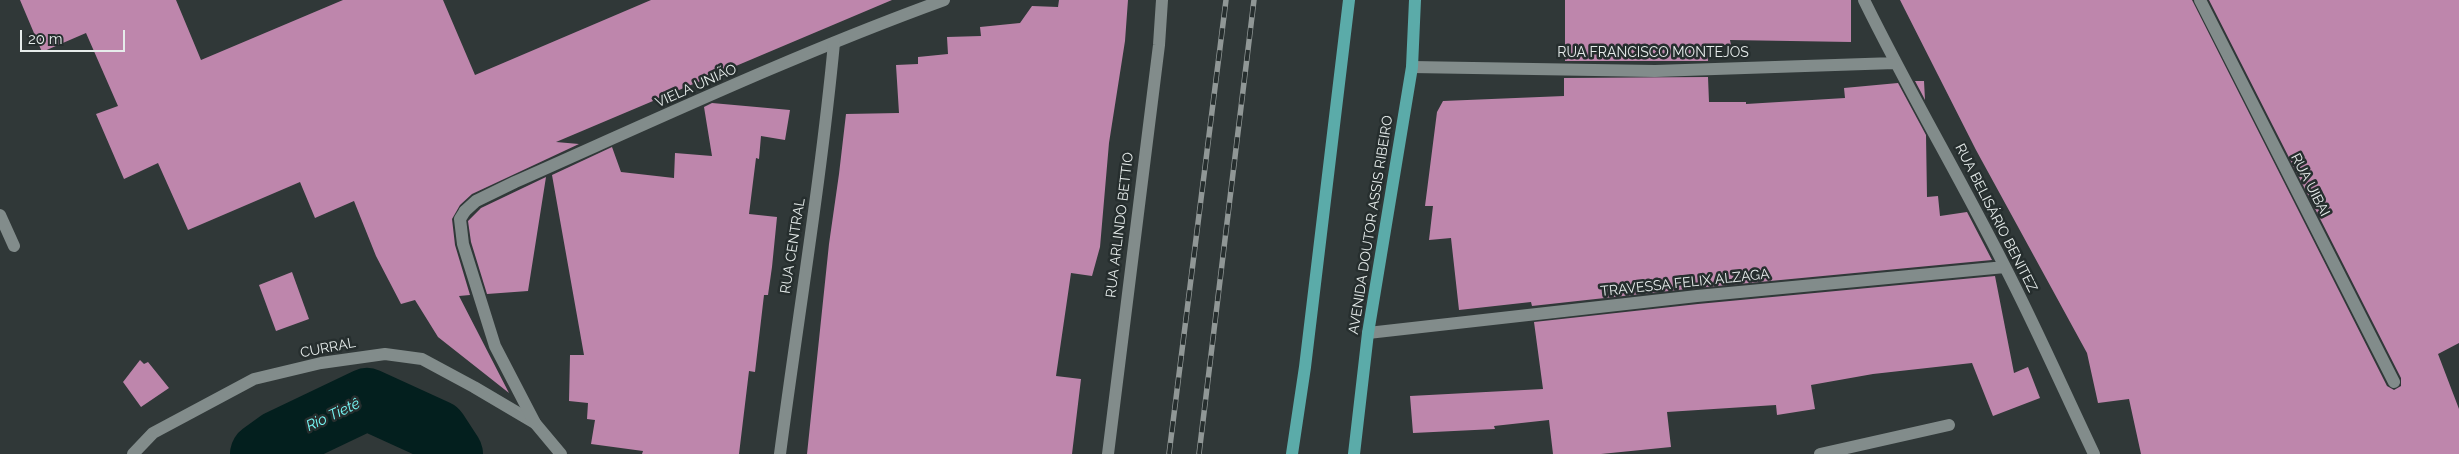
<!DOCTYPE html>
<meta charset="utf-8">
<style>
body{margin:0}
#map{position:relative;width:2459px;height:454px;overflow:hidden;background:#303838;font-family:Raleway,sans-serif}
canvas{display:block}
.scale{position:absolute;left:20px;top:30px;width:105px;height:22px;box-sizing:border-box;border:2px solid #e6eceb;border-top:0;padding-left:6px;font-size:15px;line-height:18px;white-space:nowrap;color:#e6eceb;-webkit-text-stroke:4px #262e2e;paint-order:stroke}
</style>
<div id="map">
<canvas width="2459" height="454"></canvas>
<div class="scale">20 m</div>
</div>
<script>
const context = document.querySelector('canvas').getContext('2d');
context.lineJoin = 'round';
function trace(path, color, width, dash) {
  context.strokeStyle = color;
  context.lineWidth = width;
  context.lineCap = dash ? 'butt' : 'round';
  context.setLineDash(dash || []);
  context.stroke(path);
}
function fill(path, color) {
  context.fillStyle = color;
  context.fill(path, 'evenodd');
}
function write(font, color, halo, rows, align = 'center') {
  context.font = font + ' Raleway,sans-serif';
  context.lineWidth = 5;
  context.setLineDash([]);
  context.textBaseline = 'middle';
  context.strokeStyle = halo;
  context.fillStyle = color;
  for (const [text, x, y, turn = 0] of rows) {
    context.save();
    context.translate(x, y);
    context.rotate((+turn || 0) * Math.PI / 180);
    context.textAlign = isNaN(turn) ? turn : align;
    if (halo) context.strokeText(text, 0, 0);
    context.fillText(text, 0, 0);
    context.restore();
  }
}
trace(new Path2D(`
 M261 454 279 441 367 399 437 431 452 454`), '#031f1e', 62);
fill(new Path2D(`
 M20 0H176L201 60 343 0H443L475 75 651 0H892L556 142 579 144 472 194 460 205 452 219 455 245 470 295 459 296 509 393 438 337 415 300 401 304 376 256 354 201 315 218 300 182 188 230 158 163 124 179 96 114 118 106 86 33 42 52Z
 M1059 0H1128L1125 41 1109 143 1100 247 1092 276 1071 273 1056 376 1081 379 1072 454H807L829 244 839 174 846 114 899 113 896 65 918 64V57L948 54 947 37 981 36 980 27 1020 23 1032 6 1058 7Z
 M1565 0H1851V42L1730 40 1731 45H1707L1708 61H1565Z
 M1900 0H2192L2387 386 2394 390 2401 386V378L2209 0H2459V343L2438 354 2459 409V454H2141L2129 399 2098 403 2087 353 1976 150Z
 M1708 77 1709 102H1746V104L1845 98 1844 88 1898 83 1926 135 1927 197 1938 196 1940 216 1967 212 1992 260 1696 288 1532 306 1531 302 1459 310 1451 238 1429 240 1433 206H1425L1437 112 1443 101 1564 96V78Z
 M1915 81H1924L1925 100 1923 96Z
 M712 103 790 110 785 140 761 136 759 159 756 158 749 214 777 217 772 267 768 295H764L755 372 749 371 739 454H642L643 451 591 444 595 420 587 419 588 403 569 401 570 355H584L552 175 612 147 621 172 674 178 675 153 712 156 704 107Z
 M546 177 528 291 487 294 471 242 468 221 481 208Z
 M292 272 309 319 276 331 259 285Z
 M1995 276 2014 373 2028 367 2040 398 1993 416 1972 363 1873 374 1811 385 1815 409 1777 415 1776 405 1667 412 1671 447 1601 454H1553L1549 420 1494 426 1495 429 1413 433 1410 396 1543 389 1534 322 1698 304Z
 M140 360 144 364 148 362 169 388 141 407 123 382Z`), '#be86ac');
trace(new Path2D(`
 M465 211 476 201 515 182C657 119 798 53 944 0
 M133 454 153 433 254 379 321 363 385 354 422 359 474 387 535 423`), '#828c8b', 12);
trace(new Path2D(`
 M1864 0C1908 90 1959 176 2004 265 2036 327 2064 391 2094 454
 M2200 0 2394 382
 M1412 67 1655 71 1895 63
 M465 211 460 219 463 244 495 346 535 423 561 454
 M0 215 14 246
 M1368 333 1697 296 2005 267
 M780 454C798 317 821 180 834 43
 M1108 454 1159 45 1162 0
 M1820 454 1949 425`), '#828c8b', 12);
trace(new Path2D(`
 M1292 454 1305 367 1349 0
 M1354 454 1368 333 1412 67 1415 0`), '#5baba9', 12);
const rail = new Path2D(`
 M1169 454 1226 0
 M1199 454 1254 0`);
trace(rail, '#909796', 5.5);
trace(rail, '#262e2e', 4, [11]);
write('14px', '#e6eceb', '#262e2e', [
 ["RUA FRANCISCO MONTEJOS",1653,53],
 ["VIELA UNIÃO",696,86,-24],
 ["RUA UIBAI",2310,185,63],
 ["RUA BELISÁRIO BENITEZ",1996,218,63],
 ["RUA ARLINDO BETTIO",1120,225,-83],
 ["AVENIDA DOUTOR ASSIS RIBEIRO",1371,225,-81],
 ["RUA CENTRAL",793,246,-81],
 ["TRAVESSA FELIX ALZAGA",1685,283,-6],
 ["CURRAL",328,348,-11]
]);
write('italic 15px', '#77f9f7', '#262e2e', [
 ["Rio Tietê",333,415,-25]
]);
</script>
